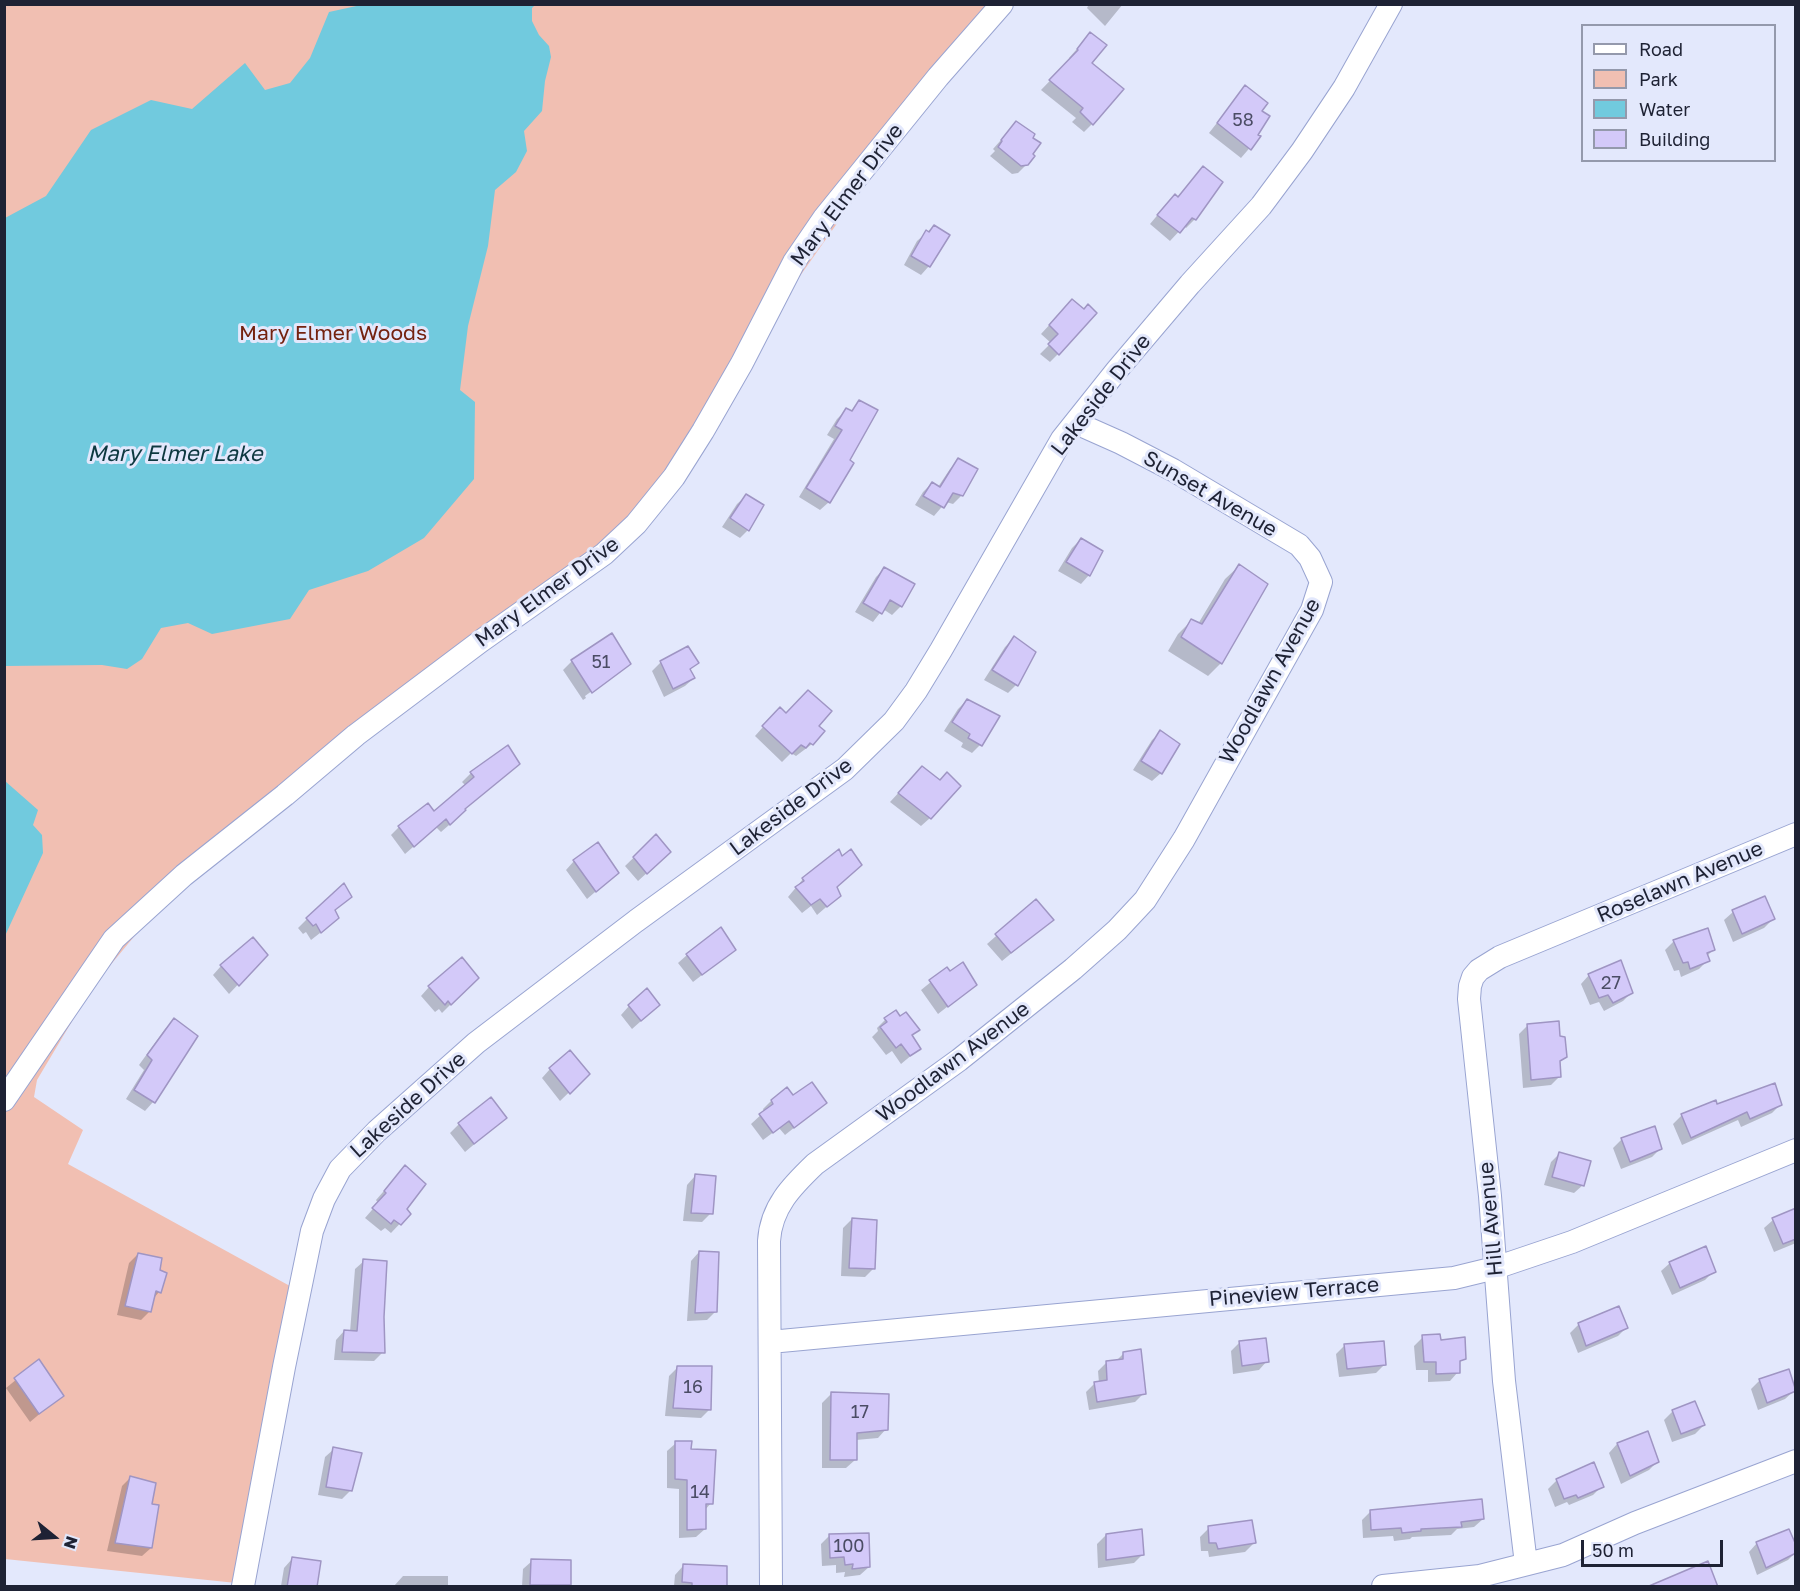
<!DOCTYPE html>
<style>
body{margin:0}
#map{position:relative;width:1800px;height:1591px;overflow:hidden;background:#e3e8fc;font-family:"Golos Text",sans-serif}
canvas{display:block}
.frame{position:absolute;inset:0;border:6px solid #1e2234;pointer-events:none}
.legend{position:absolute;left:1581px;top:24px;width:195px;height:138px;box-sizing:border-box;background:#e3e8fc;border:2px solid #9499ac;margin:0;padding:8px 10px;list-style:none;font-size:18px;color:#1e2234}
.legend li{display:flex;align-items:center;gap:12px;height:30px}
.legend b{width:30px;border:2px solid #9499ac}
.north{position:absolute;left:24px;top:1507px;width:60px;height:60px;-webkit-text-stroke:4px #e3e8fc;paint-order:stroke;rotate:108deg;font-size:16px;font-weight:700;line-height:24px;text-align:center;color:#1e2234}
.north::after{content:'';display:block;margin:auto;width:21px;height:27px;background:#1e2234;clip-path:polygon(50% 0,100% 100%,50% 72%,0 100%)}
.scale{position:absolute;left:1581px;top:1540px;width:142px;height:27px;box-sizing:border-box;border:3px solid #1e2234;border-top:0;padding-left:8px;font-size:18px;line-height:21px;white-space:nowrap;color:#1e2234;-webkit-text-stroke:4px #e3e8fc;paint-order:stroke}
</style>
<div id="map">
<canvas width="1800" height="1591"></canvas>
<div class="frame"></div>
<ul class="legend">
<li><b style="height:8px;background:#fff"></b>Road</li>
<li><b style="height:16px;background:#f1bfb2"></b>Park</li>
<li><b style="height:16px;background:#71cade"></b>Water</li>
<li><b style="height:16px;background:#d3c9f9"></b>Building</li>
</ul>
<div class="north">N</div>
<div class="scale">50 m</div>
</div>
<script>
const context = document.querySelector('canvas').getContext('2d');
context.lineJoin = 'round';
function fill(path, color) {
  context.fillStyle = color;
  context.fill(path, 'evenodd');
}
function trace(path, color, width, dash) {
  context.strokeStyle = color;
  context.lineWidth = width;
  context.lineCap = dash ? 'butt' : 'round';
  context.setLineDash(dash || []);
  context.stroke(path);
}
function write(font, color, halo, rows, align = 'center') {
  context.font = font + ' "Golos Text",sans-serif';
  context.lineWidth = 6;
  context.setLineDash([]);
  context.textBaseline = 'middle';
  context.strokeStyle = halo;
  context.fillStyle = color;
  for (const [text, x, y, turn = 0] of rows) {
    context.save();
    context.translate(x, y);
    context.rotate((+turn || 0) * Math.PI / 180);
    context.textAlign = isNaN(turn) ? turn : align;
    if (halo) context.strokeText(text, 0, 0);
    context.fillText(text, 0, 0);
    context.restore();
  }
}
fill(new Path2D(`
 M4 5H991L683 442 666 471 614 540 196 862 93 986 37 1080 34 1097 83 1130 68 1164 299 1291 246 1584 5 1559Z`), '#f1bfb2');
fill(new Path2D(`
 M361 5H535L532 8V21L539 35 549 46 551 57 545 81 542 111 524 131 527 151 516 172 495 190 488 246 468 326 460 390 475 402 474 479 424 538 368 571 309 590 290 619 212 634 188 623 161 628 142 659 127 669 102 665 5 666V218L46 196 91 130 151 100 192 109 245 63 265 90 290 83 310 58 329 12Z
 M5 781 38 810 33 825 42 835 43 853 5 936Z`), '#71cade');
fill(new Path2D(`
 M1089 4H1123L1105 26 1087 8Z
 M1090 34 1092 124 1084 132 1072 122 1076 118 1041 90 1071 59 1069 58Z
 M1245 87 1260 112 1256 135 1259 137 1241 158 1209 133Z
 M1008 132 1031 154 1027 164 1018 173 1012 174 990 156 995 151 993 149Z
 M1203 168 1195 219 1186 228 1184 226 1170 241 1150 224 1166 205 1177 198Z
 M934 226 929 266 921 275 904 265 917 241Z
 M1063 310 1058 354 1050 362 1040 354 1051 343 1041 334Z
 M860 402 848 460 829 502 820 510 799 497 834 439 827 435 837 419 846 410 850 412Z
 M959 460 962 495 953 504 946 502 934 516 915 505 923 492 932 483 938 487 950 469Z
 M746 496 748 530 740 538 722 527 737 504Z
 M1081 539 1089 575 1081 584 1058 571 1072 548Z
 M1239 566 1221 663 1208 676 1168 651 1178 634 1191 621 1198 624 1225 579Z
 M884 569 901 606 892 615 883 609 873 622 855 612 876 577Z
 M612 635 629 664 622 671V669L585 696 586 698 583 700 563 670 572 661Z
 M1014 638 1016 685 1008 693 984 680 1005 647Z
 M661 662 697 663 689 670 694 678 685 686 664 697 652 671Z
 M967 700 980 745 972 753 961 747 963 743 944 731 958 709Z
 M786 715 817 726 812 744 796 756 791 753 782 762 755 736 771 718Z
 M1161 732V773L1152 781 1133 770 1152 740Z
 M508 747 456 819 441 832 436 827 405 854 391 835 399 827 434 813 466 786 462 782 471 773Z
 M914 776 930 818 921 826 890 802Z
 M656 836 660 861 638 881 625 866Z
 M574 861 617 873 587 899 566 870Z
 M803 879 835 888 840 895 817 915 811 906 802 913 788 897Z
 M1036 901 1052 920 1002 961 987 944Z
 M334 911 329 926 311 940 306 932 303 934 298 928 307 919Z
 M1733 912 1773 919 1764 928 1733 942 1724 920Z
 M1674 941 1714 949 1706 957 1708 960 1699 969 1681 977 1679 970 1674 971 1665 950Z
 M734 950 693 982 678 963 687 955Z
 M266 955 229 994 213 975 221 966Z
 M947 969 975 985 938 1014 921 990Z
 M1589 975 1632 992 1623 1001 1604 1011 1599 1002 1590 1005 1581 984Z
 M477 978 442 1013 439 1009 435 1012 421 996 429 987Z
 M629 1006 649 1014 632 1029 621 1015Z
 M899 1018 918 1029 911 1036 919 1049 901 1064 892 1051 886 1055 872 1037 878 1031 877 1028 885 1020Z
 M174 1020 196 1037 153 1102 145 1111 126 1099 144 1070 139 1065 165 1029Z
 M1528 1025 1565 1057 1558 1063 1560 1076 1551 1085 1523 1088 1519 1034Z
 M550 1069 588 1074 560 1101 542 1078Z
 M793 1098 825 1103 785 1135 779 1128 763 1140 751 1124 764 1112 763 1109 771 1101Z
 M1716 1105H1780L1772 1113 1741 1127 1738 1120 1682 1145 1673 1124 1682 1115Z
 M459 1124 496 1126 465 1152 450 1133Z
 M1622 1139 1661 1148 1652 1157 1621 1169 1613 1148Z
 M1560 1153 1583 1185 1574 1193 1544 1185 1551 1162Z
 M397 1176 405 1209 409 1214 391 1233 385 1228 381 1231 365 1218 378 1203 376 1200Z
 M695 1176 711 1213 702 1222 683 1221 687 1185Z
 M1796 1210V1243L1774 1252 1764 1228 1773 1220Z
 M852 1219 874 1268 865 1277 841 1276 843 1228Z
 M699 1252 716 1311 707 1320 687 1321 691 1261Z
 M138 1254 158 1271 159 1292 153 1299 150 1311 141 1320 117 1315 129 1263Z
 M364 1261 383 1317V1352L374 1361 334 1360 336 1340 344 1331 350 1332 355 1269Z
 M1670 1263 1714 1271 1705 1280 1672 1295 1661 1271Z
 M1579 1324 1626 1328 1618 1336 1578 1353 1570 1333Z
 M1423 1337 1440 1342 1464 1358 1458 1364V1372L1450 1381 1428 1382V1370H1416L1414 1346Z
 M1240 1342 1267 1361 1259 1370 1233 1374 1231 1351Z
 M1345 1345 1385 1364 1376 1373 1339 1377 1336 1354Z
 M1124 1353 1144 1393 1135 1402 1089 1410 1086 1392 1095 1383H1099L1098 1371 1107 1362H1115Z
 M39 1361 62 1395 30 1422 6 1388Z
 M678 1367 710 1409 701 1418 665 1416 669 1376Z
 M1760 1380 1794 1391 1785 1399 1758 1410 1751 1389Z
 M831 1394 886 1429 878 1438 856 1440 855 1460 846 1468H822V1403Z
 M1694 1403 1704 1425 1695 1434 1672 1442 1664 1420 1672 1412Z
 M1647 1433 1658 1461 1649 1470 1621 1484 1609 1453 1617 1444Z
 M676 1443 689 1451 711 1503 705 1510V1529L696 1537 679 1538V1489L667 1488V1451Z
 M334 1449 351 1490 342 1499 318 1495 325 1457Z
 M130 1478 150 1505 151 1548 142 1556 107 1551 122 1486Z
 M1557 1480 1602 1486 1593 1495 1569 1505 1567 1502 1555 1507 1548 1489Z
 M1371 1511 1483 1519 1474 1527 1457 1529 1451 1535 1412 1537 1410 1539 1394 1541 1393 1536 1363 1538 1362 1520Z
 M1209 1528 1254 1543 1245 1552 1209 1557 1208 1551H1201L1200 1537Z
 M830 1535 869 1567 860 1575 844 1577 845 1572 836 1573V1565L822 1566 821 1544Z
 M1106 1535 1142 1555 1134 1563 1098 1568 1097 1544Z
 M1757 1543 1796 1552 1788 1560 1757 1575 1749 1552Z
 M292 1559 316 1586H281L284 1568Z
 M532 1561 570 1584 568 1586H522L523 1569Z
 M683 1566 725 1586H674L675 1575Z
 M403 1576H448V1586H394Z`), '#0003');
const building = new Path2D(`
 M1090 32 1107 45 1092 63 1124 89 1093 125 1080 112 1083 108 1049 80 1078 50 1077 49Z
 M1245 85 1268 103 1262 111 1270 116 1258 135 1261 136 1251 150 1217 123Z
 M1016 121 1035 134 1033 138 1041 143 1033 154 1035 156 1028 165 1021 166 998 147 1002 141 1001 140Z
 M1203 166 1223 182 1196 220 1192 218 1180 233 1157 215 1175 194 1178 197Z
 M934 225 950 235 930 267 911 256 926 230 929 232Z
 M1072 299 1084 309 1088 304 1097 313 1059 355 1048 344 1058 334 1049 325Z
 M859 400 878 410 850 460 854 463 830 503 806 488 842 430 835 426 846 408 852 411Z
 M958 458 978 469 963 496 953 493 944 508 923 496 932 482 940 487Z
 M746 494 764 505 749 531 730 518Z
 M1081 538 1103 551 1090 576 1066 562Z
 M1239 564 1268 584 1222 664 1181 637 1191 619 1202 624Z
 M884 567 915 584 902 607 890 600 882 614 863 603Z
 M612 633 631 664 592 693 571 660Z
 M1014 636 1036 652 1018 686 992 670Z
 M688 646 699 663 690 669 695 678 673 689 660 661Z
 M808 690 832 711 819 726 825 731 813 745 810 743 806 748 801 745 792 754 762 726 780 707 786 713Z
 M967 699 1000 716 982 746 968 738 970 734 952 722Z
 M1160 730 1180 744 1162 774 1141 761Z
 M508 745 520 764 465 809 466 810 450 825 446 819 414 847 398 826 428 803 434 811 474 777 470 772Z
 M922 766 940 780 947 772 961 786 931 819 898 793Z
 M656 834 671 852 647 874 633 857Z
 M598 842 619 873 596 892 573 860Z
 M839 849 842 856 851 849 862 865 837 887 841 896 827 907 820 899 811 905 795 887 804 881 802 878Z
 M344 883 352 897 335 910 339 918 321 933 316 924 313 926 306 918Z
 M1765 896 1775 919 1742 934 1732 910Z
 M1036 899 1054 920 1011 953 995 934Z
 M721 927 736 950 702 975 686 954Z
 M1708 928 1715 950 1707 953 1710 961 1690 969 1688 962 1683 963 1673 940Z
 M253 937 268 955 239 986 220 965Z
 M462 957 479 978 451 1005 448 1001 445 1005 428 986Z
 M1621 960 1633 993 1613 1003 1608 995 1599 998 1588 974Z
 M963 962 977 985 948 1007 929 980 947 967 950 971Z
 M647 988 660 1005 641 1021 628 1005Z
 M896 1010 900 1016 906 1012 920 1030 912 1035 921 1049 910 1056 901 1044 896 1048 880 1027 887 1022 884 1018Z
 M174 1018 198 1036 155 1103 134 1090 152 1060 147 1055Z
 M1559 1021 1560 1036 1565 1037 1567 1057 1560 1061 1561 1077 1531 1080 1527 1024Z
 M570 1050 590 1074 570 1094 549 1068Z
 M812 1082 827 1103 794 1128 789 1121 773 1133 759 1114 773 1104 771 1100 787 1087 793 1095Z
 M1775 1083 1782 1105 1750 1119 1747 1112 1691 1138 1681 1114 1716 1100 1717 1104Z
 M491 1097 507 1118 474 1144 458 1123Z
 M1655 1126 1662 1149 1630 1162 1621 1138Z
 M1559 1152 1591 1161 1584 1186 1552 1177Z
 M405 1165 426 1184 407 1209 411 1214 401 1225 394 1220 391 1224 372 1208 386 1193 384 1191Z
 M695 1174 716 1176 713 1214 691 1213Z
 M1796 1208V1239L1783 1244 1772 1218Z
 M852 1218 877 1220 875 1269 849 1268Z
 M1706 1246 1716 1272 1680 1288 1669 1262Z
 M699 1251 719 1252 717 1312 695 1313Z
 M138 1253 162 1258 160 1270 167 1273 161 1293 156 1291 151 1312 125 1306Z
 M363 1259 387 1261 384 1317 385 1353 342 1352 344 1330 357 1331Z
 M1619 1306 1628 1328 1586 1346 1578 1323Z
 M1440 1334 1441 1340 1465 1337 1466 1359 1460 1361V1373L1436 1374V1362H1424L1422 1335Z
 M1266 1338 1269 1362 1242 1366 1239 1341Z
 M1384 1341 1386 1365 1347 1369 1344 1344Z
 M1141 1349 1146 1394 1097 1402 1094 1382 1107 1380 1106 1361 1123 1359V1352Z
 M39 1359 64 1396 39 1414 14 1378Z
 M677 1366H712L711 1410 673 1408Z
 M1789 1369 1796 1391 1767 1403 1759 1379Z
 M831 1392 889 1394 888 1430 857 1433V1460H830Z
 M1695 1401 1705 1425 1681 1434 1672 1410Z
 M1648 1431 1659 1462 1630 1476 1617 1443Z
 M675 1441H692L691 1449 716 1450 713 1504H706V1529L687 1530V1480L675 1479Z
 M333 1447 362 1453 352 1491 326 1487Z
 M1594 1462 1604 1487 1578 1498 1576 1495 1564 1499 1556 1479Z
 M130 1476 156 1483 152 1504 159 1505 152 1548 115 1543Z
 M1482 1499 1484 1519 1461 1522 1462 1527 1421 1529V1531L1402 1533 1401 1528 1371 1530 1370 1510Z
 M1252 1520 1256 1543 1218 1549 1216 1543H1209L1208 1526Z
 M1142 1529 1144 1555 1106 1560V1534Z
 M1789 1529 1796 1545V1553L1766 1568 1756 1542Z
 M869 1533 870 1567 852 1569 853 1564 845 1565 844 1557 830 1558 829 1534Z
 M292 1557 321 1561 317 1587H287Z
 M531 1559 571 1560V1585H530Z
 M1708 1561 1718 1587H1649V1586Z
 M683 1564 727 1566V1587H692V1583L682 1582Z`);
fill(building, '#d3c9f9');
trace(building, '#9f95c3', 1.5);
const minor = new Path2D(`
 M4 1100 114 939 184 875 285 795 356 735 481 641 604 554 636 524 674 477 703 431 742 363 794 262 824 218 938 77 1002 4
 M770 1342 1454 1278 1495 1268 1572 1242 1796 1150
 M1526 1564 1504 1381 1490 1196 1469 999 1470 986 1473 977 1479 970 1500 957 1796 834
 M243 1586 284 1367 312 1231 324 1199 340 1169 377 1131 476 1043 636 921 845 769 894 721 916 691 941 650 1062 439 1117 370 1190 284 1261 206 1302 151 1344 88 1391 4
 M771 1586 769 1241C771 1207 792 1186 815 1164L959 1060 1073 969 1117 930 1145 900 1184 839 1312 610 1321 582 1310 558 1299 545 1173 470 1121 443 1076 423
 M1383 1586 1480 1576 1563 1555 1635 1523 1796 1461`);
trace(minor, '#99a4d1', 24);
trace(minor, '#fff', 22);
write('18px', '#4b4c65', null, [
 ["58",1243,120],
 ["51",601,662],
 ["27",1611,983],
 ["16",693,1387],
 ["17",860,1412],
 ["14",700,1492],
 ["100",849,1546]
]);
write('21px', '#1e2234', '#e3e8fc', [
 ["Mary Elmer Drive",847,195,-53],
 ["Lakeside Drive",1101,395,-52],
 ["Sunset Avenue",1210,494,30],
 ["Mary Elmer Drive",547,592,-36],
 ["Woodlawn Avenue",1270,681,-61],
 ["Lakeside Drive",791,807,-37],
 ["Roselawn Avenue",1680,882,-23],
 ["Woodlawn Avenue",953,1062,-37],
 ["Lakeside Drive",408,1105,-42],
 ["Hill Avenue",1491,1219,-95],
 ["Pineview Terrace",1294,1292,-5]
]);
write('21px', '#74220f', '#e3e8fc', [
 ["Mary Elmer Woods",333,333]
]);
write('italic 22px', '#0d3840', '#e3e8fc', [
 ["Mary Elmer Lake",175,454]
]);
</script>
